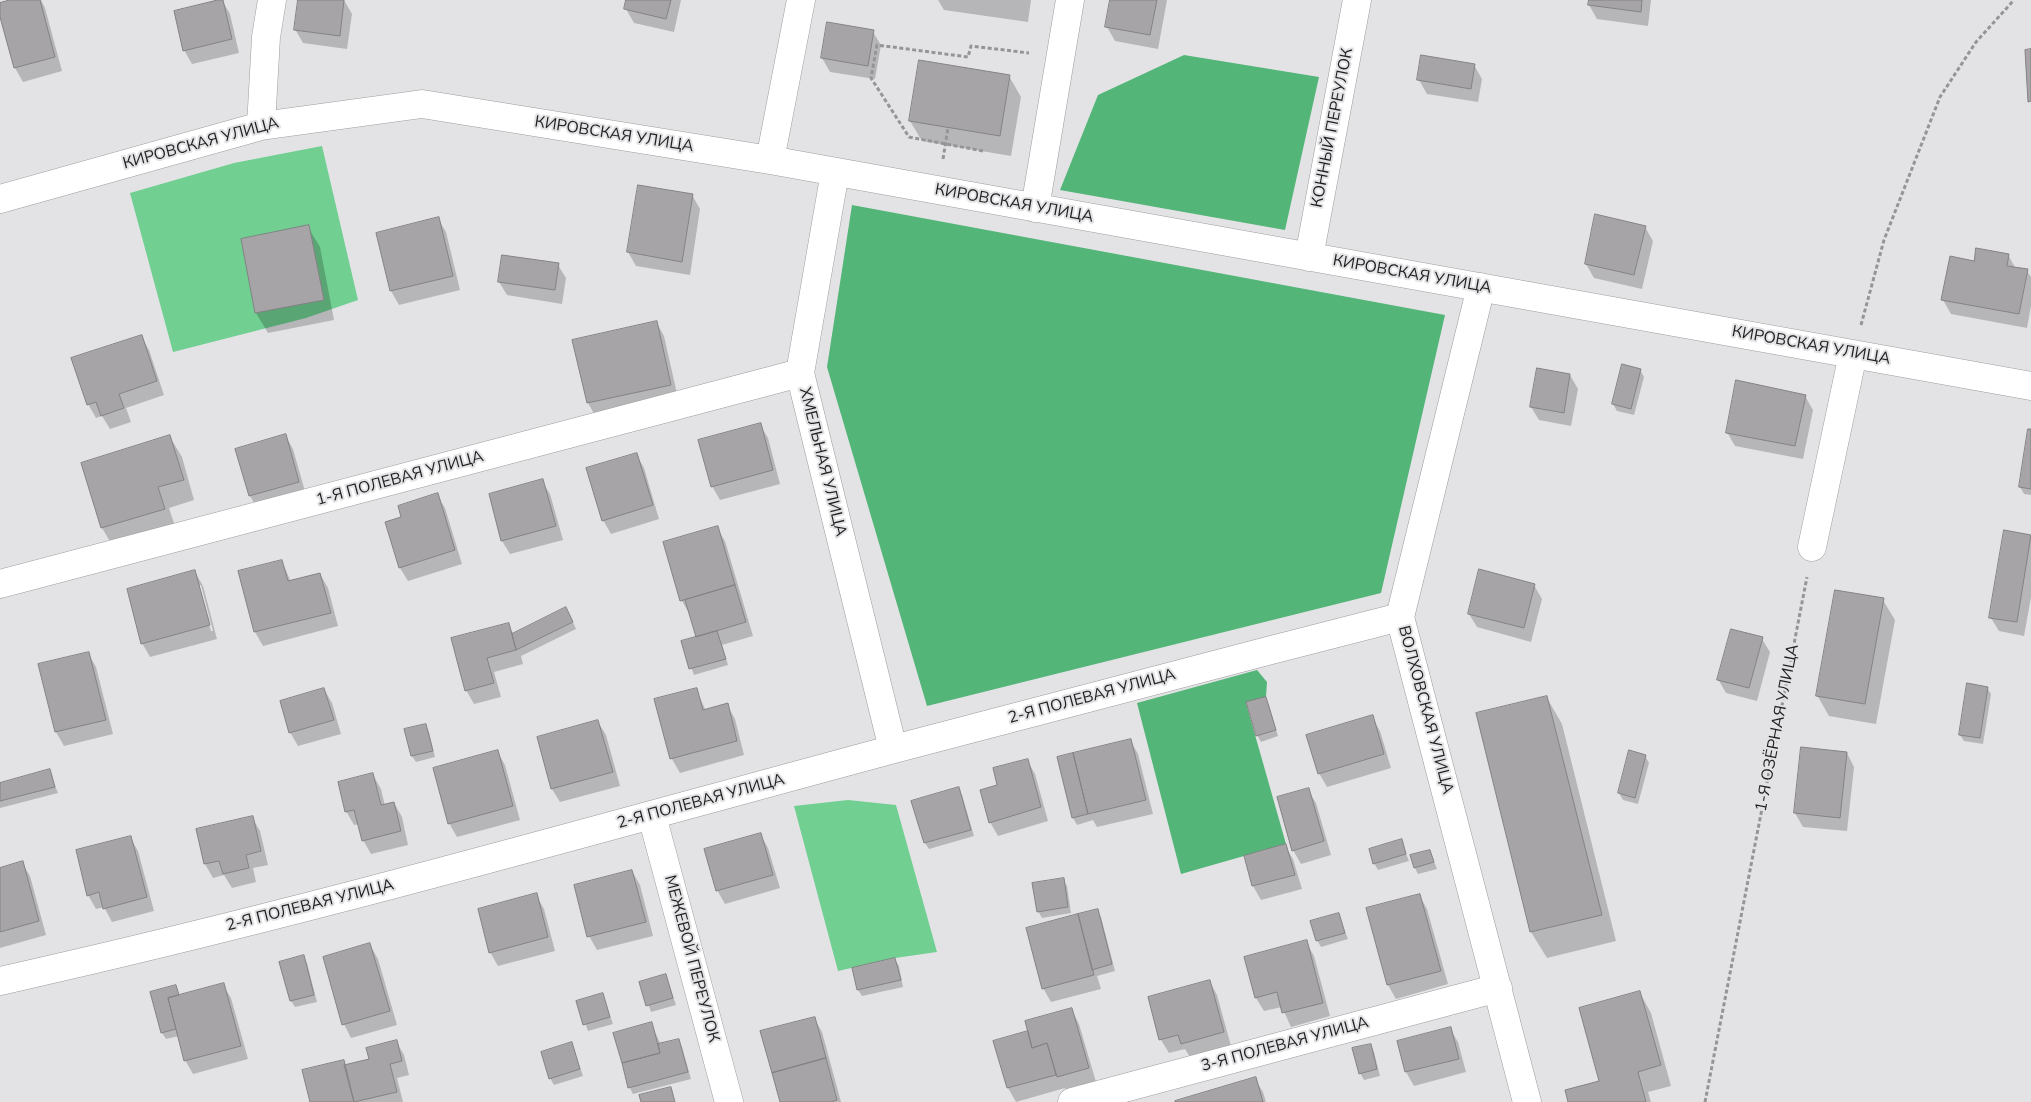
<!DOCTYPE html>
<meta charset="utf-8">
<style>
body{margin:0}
canvas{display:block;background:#e3e3e6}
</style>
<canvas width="2031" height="1102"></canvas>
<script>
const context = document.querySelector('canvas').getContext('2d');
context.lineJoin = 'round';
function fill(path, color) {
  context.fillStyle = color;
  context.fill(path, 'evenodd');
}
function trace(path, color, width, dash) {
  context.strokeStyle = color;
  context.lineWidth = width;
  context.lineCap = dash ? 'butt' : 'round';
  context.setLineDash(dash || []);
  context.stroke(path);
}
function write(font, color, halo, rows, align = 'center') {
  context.font = font + ' "Nunito Sans",sans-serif';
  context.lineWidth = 4;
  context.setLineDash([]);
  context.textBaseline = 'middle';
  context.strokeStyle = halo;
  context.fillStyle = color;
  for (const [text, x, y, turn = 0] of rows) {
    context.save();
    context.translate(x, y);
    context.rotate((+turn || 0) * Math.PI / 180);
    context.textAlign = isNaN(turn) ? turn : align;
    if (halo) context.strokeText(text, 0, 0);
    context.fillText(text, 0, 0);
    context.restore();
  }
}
fill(new Path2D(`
 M322 146 358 300 306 318 173 352 130 193 234 163Z
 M848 800 896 805 937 952 895 958 838 971 794 806Z`), '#70cf91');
fill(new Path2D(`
 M1184 55 1319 77 1285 230 1060 190 1098 95Z
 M852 205 1445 315 1381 593 927 706 827 367Z
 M1257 670 1267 682 1266 697 1246 703 1286 844 1181 874 1137 703Z`), '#54b578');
fill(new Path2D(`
 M14 0H41L45 8 62 71 23 82 15 68 0 12V4Z
 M222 0 230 14 239 53 192 64 184 50Z
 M299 0H344L352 14 347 49 303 43 295 29Z
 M628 0H681L674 32 634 23 626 9Z
 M938 0H1031L1028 22 944 10Z
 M1111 0H1167L1158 49 1115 41 1107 27Z
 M1590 0H1651L1648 26 1597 19 1589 5Z
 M873 32 881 45 875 79 830 72 822 58Z
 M1474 65 1482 79 1478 102 1427 94 1419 80Z
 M1009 76 1021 97 1011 156 922 141 910 121Z
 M692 195 700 209 690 275 636 266 628 252Z
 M1596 216 1645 227 1653 241 1642 289 1594 278 1586 264Z
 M438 219 446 232 460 290 399 305 391 291 377 234Z
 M308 227 320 247 334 320 268 333 256 313Z
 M2008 255 2016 269 2027 271 2031 277V306L2027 328 1951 314 1943 300 1975 262Z
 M558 265 566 278 562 304 507 295 499 282Z
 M656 322 664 336 678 398 596 417 588 403 574 341Z
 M141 336 149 350 164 395 126 408 131 422 110 429 102 416 96 418 88 404Z
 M1640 370 1644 377 1634 415 1617 411 1613 404Z
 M1570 375 1578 389 1571 426 1539 420 1531 407Z
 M1805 396 1813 410 1803 459 1735 446 1727 432Z
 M760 425 768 438 780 484 720 500 712 486Z
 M2031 430V495L2024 494 2020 487Z
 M285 435 293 449 306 495 258 509 250 496Z
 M170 437 182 457 194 500 169 508 176 529 114 548 102 528 82 464Z
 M636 454 644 468 659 519 611 534 603 520Z
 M542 481 550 494 563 540 510 554 502 541Z
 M437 495 445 508 462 564 408 581 400 568 386 523 403 517Z
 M717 528 725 541 753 636 722 645 728 665 694 675 682 642 697 638 690 615 682 601 664 543Z
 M2005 532 2031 536V597L2024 636 1999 631 1991 618Z
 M282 561 291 582 320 574 328 588 338 626 263 646 255 632 240 572Z
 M195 572 203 586 217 639 150 657 142 643ZM198 585H201L213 631H211Z
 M1534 585 1542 599 1531 642 1477 627 1469 614Z
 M1883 600 1895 620 1876 724 1829 716 1817 695Z
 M570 615 576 629 521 656 523 664 494 672 501 697 474 704 466 690 508 624 514 635Z
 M1762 639 1770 652 1757 701 1726 693 1718 679Z
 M88 653 96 667 113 734 64 746 56 732 39 665Z
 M1987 688 1991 694 1983 744 1964 741 1960 735Z
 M324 689 332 703 341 734 298 746 290 732Z
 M696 689 706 711 727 705 735 719 744 755 680 773 672 759 656 700Z
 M1265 698 1269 705 1278 736 1261 742 1257 735Z
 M1547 698 1562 724 1616 941 1547 958 1531 932 1477 714Z
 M1372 717 1380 731 1391 768 1327 787 1319 773Z
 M598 722 606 735 620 786 560 802 552 789 538 738Z
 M425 725 429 732 435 757 416 762 412 756Z
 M1130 740 1138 754 1153 814 1097 827 1093 820 1077 825 1073 818 1058 758Z
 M497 751 505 765 520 820 457 837 449 823Z
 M1847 753 1854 767 1847 831 1803 827 1795 813Z
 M1645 756 1649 763 1638 804 1623 800 1619 793Z
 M1027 760 1035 774 1048 821 998 836 990 822 999 786Z
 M49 771 58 793 0 808V784Z
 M373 775 381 789 385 806 394 803 402 817 408 845 371 854 363 840 359 824 354 825 346 811Z
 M958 788 962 795 974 836 929 849 925 843 913 802Z
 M1308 790 1316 803 1331 855 1301 864 1293 850Z
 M252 817 260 831 268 865 253 868 256 882 232 888 224 875 213 878 205 864 197 830Z
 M760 834 768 848 780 888 725 904 717 890Z
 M130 837 138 851 154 911 112 922 104 907 96 909 88 895Z
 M1401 841 1409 861 1378 870 1374 863Z
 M1285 846 1293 859 1302 889 1261 900 1253 886 1245 857Z
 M1430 851 1437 869 1418 874 1415 868Z
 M22 863 30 876 46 935 0 948V869Z
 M632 871 640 885 653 936 597 950 589 936Z
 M1063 880 1067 886 1071 913 1042 918 1038 911Z
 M536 895 544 909 555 951 498 966 490 952Z
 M1419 895 1427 909 1448 984 1396 999 1388 985 1367 909Z
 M1097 910 1101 917 1115 971 1097 976 1101 989 1051 1002 1043 988Z
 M1338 914 1348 939 1321 947 1317 940Z
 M1306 942 1314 956 1330 1016 1291 1027 1282 1007 1264 1011 1256 998 1246 958Z
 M370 945 378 959 397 1025 351 1038 344 1024Z
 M303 957 307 963 317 1002 295 1007 291 1001 281 962Z
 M895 960 899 966 903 987 862 996 858 990Z
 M666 975 676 1005 651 1012 641 983Z
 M1210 982 1217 995 1231 1046 1190 1057 1185 1049 1169 1053 1161 1040Z
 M223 985 231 998 248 1059 193 1074 185 1060 179 1036 166 1039 162 1033 151 993 175 987 180 996Z
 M1640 993 1651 1013 1671 1086 1648 1092 1651 1102H1569L1600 1082Z
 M603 995 613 1024 588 1031 578 1002Z
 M1072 1010 1079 1024 1096 1082 1066 1091 1065 1088 1016 1102 1008 1088 995 1041 1029 1032Z
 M814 1018 822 1032 841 1102H781Z
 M651 1023 661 1045 679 1040 682 1047 691 1079 633 1094 630 1088 615 1034Z
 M1450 1029 1458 1042 1466 1072 1414 1086 1406 1072 1398 1042Z
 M396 1041 404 1055 409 1075 397 1078 403 1102H311L345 1066 370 1059Z
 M572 1044 583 1076 554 1085 550 1078Z
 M1371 1045 1374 1052 1380 1076 1364 1080 1360 1073Z
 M1255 1079 1263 1092 1266 1102H1177Z`), '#0003');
const building = new Path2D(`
 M10 0H40L55 57 14 68 0 17V3Z
 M218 0H223L232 39 183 51 174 11Z
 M298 0H344L340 36 294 30Z
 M626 0H671L666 19 624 9Z
 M1110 0H1157L1150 35 1105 27Z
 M1589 0H1642L1641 12 1588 5Z
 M827 22 874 30 868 66 821 58Z
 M2031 49V101L2028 102 2025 50Z
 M1421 55 1475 64 1471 89 1417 80Z
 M919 60 1010 75 1000 136 909 121Z
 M638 185 693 194 682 262 627 252Z
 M1595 214 1646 226 1634 275 1585 264Z
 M439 217 453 276 390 291 376 233Z
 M309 225 324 300 255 313 241 239Z
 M1976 248 2009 254 2007 266 2028 269 2019 314 1941 300 1950 256 1974 261Z
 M502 255 559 263 555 290 498 282Z
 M657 321 671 385 587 403 572 340Z
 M142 335 157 381 119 394 124 408 101 416 96 402 87 405 71 358Z
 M1622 364 1641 369 1631 409 1612 404Z
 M1537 368 1570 374 1564 413 1530 407Z
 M1736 380 1806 395 1795 446 1726 433Z
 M761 423 773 470 711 487 698 440Z
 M2028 429H2031V489L2019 487Z
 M286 434 299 482 249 496 235 449Z
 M170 435 184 480 158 487 165 509 101 528 81 463Z
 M637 453 653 505 602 521 586 468Z
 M543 479 556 526 501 541 489 494Z
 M438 493 455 550 399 568 385 522 401 517 398 506Z
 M718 526 735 585 680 601 663 542Z
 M2004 530 2031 535 2017 622 1989 618Z
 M282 560 288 581 320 573 331 613 254 632 238 571Z
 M1479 569 1535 584 1524 628 1468 614Z
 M195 570 210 625 141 644 127 589Z
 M735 585 746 622 696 637 685 600Z
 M1835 590 1884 598 1865 704 1816 696Z
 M566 607 573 622 516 650 512 634Z
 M509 623 516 650 487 658 494 683 465 691 451 638Z
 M1731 629 1763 637 1749 688 1717 680Z
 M717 631 726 659 689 669 681 641Z
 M89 652 106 720 55 732 38 664Z
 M1967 683 1988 687 1980 738 1959 735Z
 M324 688 334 720 289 733 280 701Z
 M697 688 703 710 728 703 737 741 670 759 654 699Z
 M1547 696 1602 915 1530 932 1476 713Z
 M1266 697 1276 730 1256 736 1246 702Z
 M1373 715 1384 754 1318 774 1306 735Z
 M598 720 613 772 551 789 537 737Z
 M426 724 433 751 411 756 404 729Z
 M1131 739 1146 800 1088 814 1073 753Z
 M1801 747 1847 752 1840 818 1794 813Z
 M498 750 513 806 448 824 433 768Z
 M1629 750 1646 755 1635 798 1618 793Z
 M1073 753 1088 814 1072 818 1057 757Z
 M1028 759 1041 807 989 823 980 790 997 785 993 768Z
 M50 769 55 787 0 801V783Z
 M373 773 381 805 394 802 401 831 362 841 354 810 345 812 338 782Z
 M959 787 971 830 924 843 911 801Z
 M1309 788 1324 841 1292 851 1277 797Z
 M253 816 261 851 246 855 249 868 223 874 219 861 204 864 196 829Z
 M761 833 773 875 716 891 704 849Z
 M131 836 147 897 103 909 99 892 87 896 76 850Z
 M1402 839 1406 854 1373 864 1369 849Z
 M1286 844 1295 875 1252 886 1244 856Z
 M1430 850 1434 862 1414 868 1410 855Z
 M23 861 39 921 0 932V868Z
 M632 870 646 922 587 937 574 885Z
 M1064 878 1068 907 1037 912 1032 883Z
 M537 893 548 937 489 953 478 909Z
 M1420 894 1441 971 1387 985 1366 908Z
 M1098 909 1112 964 1092 970 1078 914Z
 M1339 913 1345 933 1316 941 1310 921Z
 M1078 914 1094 975 1042 989 1026 928Z
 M1307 940 1323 1003 1282 1013 1277 992 1255 998 1244 957Z
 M370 943 390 1011 342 1025 323 957Z
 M304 955 314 995 290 1001 279 962Z
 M895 958 901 980 857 990 852 968Z
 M666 974 673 998 646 1006 639 982Z
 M1210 980 1224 1032 1181 1044 1178 1035 1159 1040 1148 997Z
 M224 983 241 1046 184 1061 168 998Z
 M176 985 179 995 168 998 176 1029 161 1033 150 992Z
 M1640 991 1661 1065 1638 1072 1646 1102H1568L1565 1090 1599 1081 1579 1008Z
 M603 993 610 1017 583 1025 576 1001Z
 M1072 1008 1089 1068 1057 1077 1047 1043 1032 1048 1025 1021Z
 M815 1017 826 1058 772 1073 760 1031Z
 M652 1022 660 1053 622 1063 613 1033Z
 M1451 1027 1459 1059 1405 1072 1397 1041Z
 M1028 1031 1032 1048 1047 1043 1056 1075 1007 1088 993 1041Z
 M679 1039 688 1072 628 1088 622 1063 660 1053 658 1044Z
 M397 1040 402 1061 390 1064 397 1092 354 1102 344 1065 369 1059 366 1048Z
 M572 1042 580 1069 549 1079 541 1052Z
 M1371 1044 1377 1069 1359 1074 1352 1048Z
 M826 1058 837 1100 831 1102H780L772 1073Z
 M344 1060 354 1102H310L302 1070Z
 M1256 1077 1263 1102H1175V1101Z
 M671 1087 675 1102H641L639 1095Z`);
fill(building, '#a6a4a6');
trace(building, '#848284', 1);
const minor = new Path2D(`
 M261 126 266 37 272 0
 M770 160 801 0
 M835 172 800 373 893 749
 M0 199 261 126 422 104 770 160 2031 386
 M1035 208 1070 0
 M1309 257 1357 0
 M1481 287 1400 617 1527 1102
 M1812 547 1853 354
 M0 584 800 373
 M652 816 729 1102
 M0 981C301 914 597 829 894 749 1062 704 1231 660 1400 617
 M1072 1102 1498 988`);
trace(minor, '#9d9d9f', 29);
trace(new Path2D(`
 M983 151 909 137 871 78 877 45 968 57 971 46 1029 53
 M943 159 948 128
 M1861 325 1884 240 1940 97 1976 42 2014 0
 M1705 1102 1807 577`), '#959597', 3, [4, 2.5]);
trace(minor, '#fff', 28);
write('16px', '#1f1f20', '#e3e3e6', [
 ["КОННЫЙ ПЕРЕУЛОК",1333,128,-79],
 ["КИРОВСКАЯ УЛИЦА",614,135,9],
 ["КИРОВСКАЯ УЛИЦА",201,144,-15],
 ["КИРОВСКАЯ УЛИЦА",1014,204,10],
 ["КИРОВСКАЯ УЛИЦА",1412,275,10],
 ["КИРОВСКАЯ УЛИЦА",1811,346,10],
 ["ХМЕЛЬНАЯ УЛИЦА",822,462,76],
 ["1-Я ПОЛЕВАЯ УЛИЦА",400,479,-15],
 ["2-Я ПОЛЕВАЯ УЛИЦА",1092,697,-15],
 ["ВОЛХОВСКАЯ УЛИЦА",1425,710,75],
 ["1-Я ОЗЁРНАЯ УЛИЦА",1778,728,-79],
 ["2-Я ПОЛЕВАЯ УЛИЦА",701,802,-15],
 ["2-Я ПОЛЕВАЯ УЛИЦА",310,906,-14],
 ["МЕЖЕВОЙ ПЕРЕУЛОК",691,959,75],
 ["3-Я ПОЛЕВАЯ УЛИЦА",1285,1045,-15]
]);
</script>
